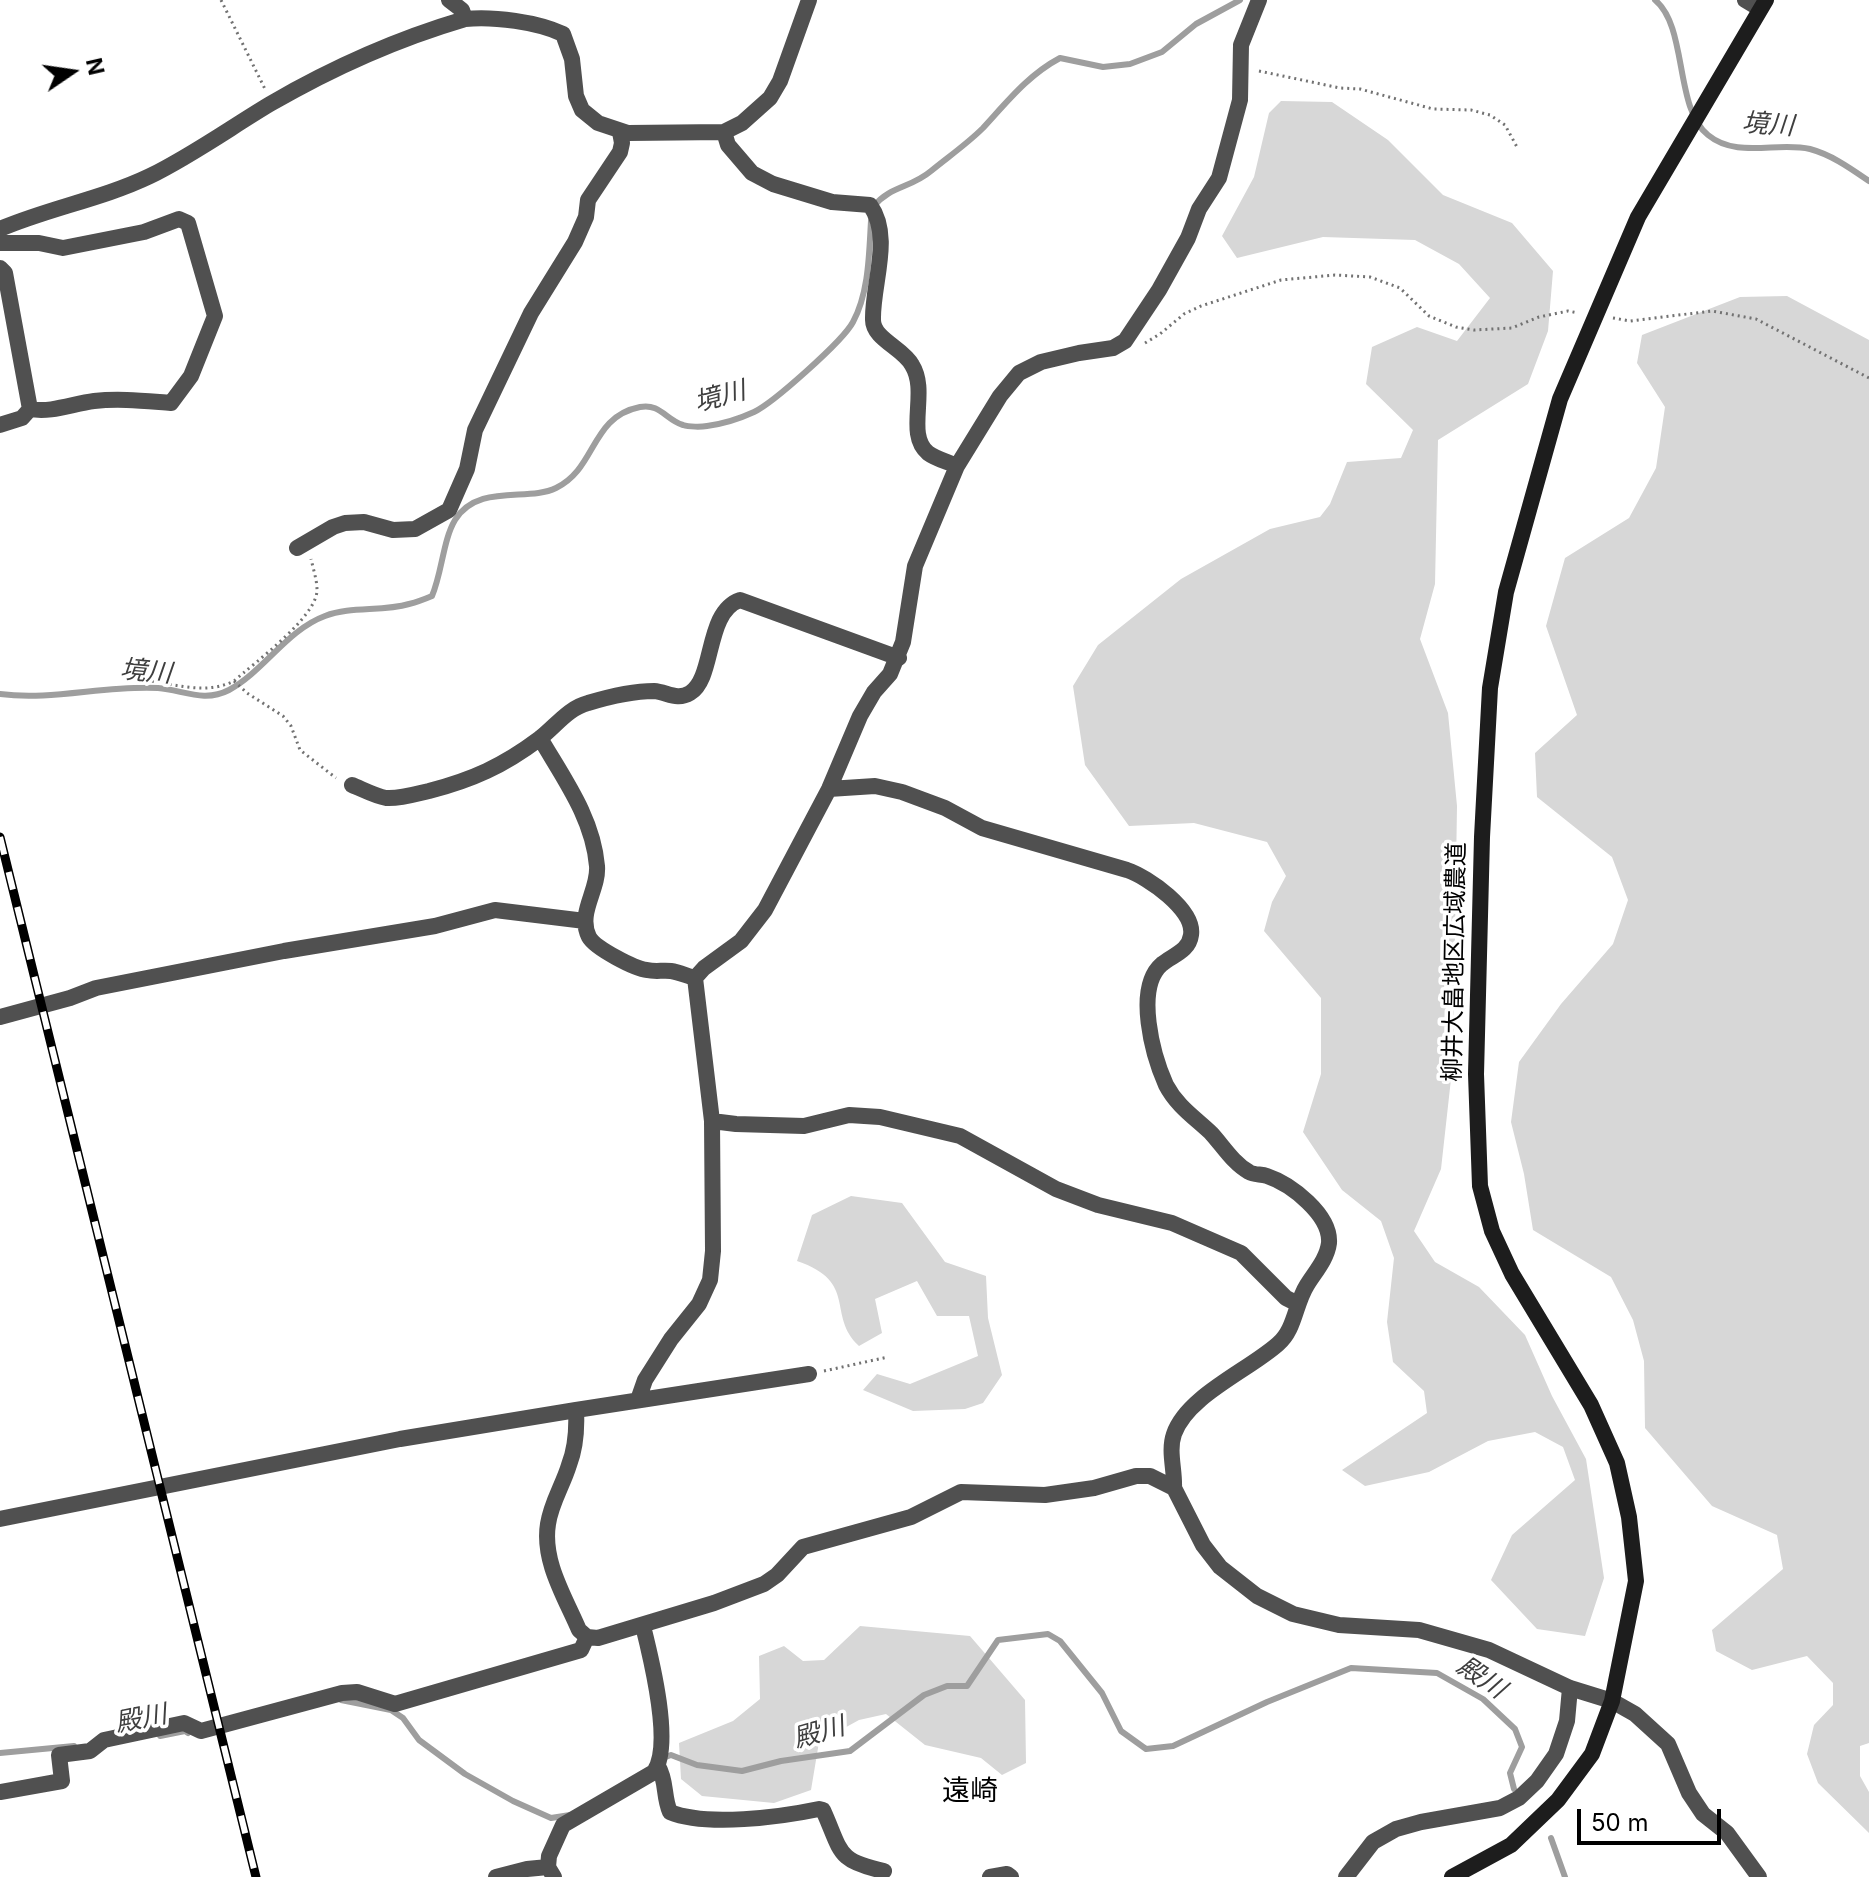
<!DOCTYPE html>
<meta charset="utf-8">
<style>
body{margin:0}
#map{position:relative;width:1869px;height:1877px;overflow:hidden;background:#fff;font-family:Inter,sans-serif}
canvas{display:block}
.north{position:absolute;left:32px;top:32px;width:80px;height:80px;-webkit-text-stroke:6px #fff;paint-order:stroke;rotate:77deg;font-size:22px;font-weight:700;line-height:32px;text-align:center;color:#000}
.north::after{content:'';display:block;margin:auto;width:28px;height:36px;background:#000;clip-path:polygon(50% 0,100% 100%,50% 72%,0 100%)}
.scale{position:absolute;left:1577px;top:1809px;width:144px;height:36px;box-sizing:border-box;border:4px solid #000;border-top:0;padding-left:10px;font-size:24px;line-height:28px;white-space:nowrap;color:#000;-webkit-text-stroke:6px #fff;paint-order:stroke}
</style>
<div id="map">
<canvas width="1869" height="1877"></canvas>
<div class="north">N</div>
<div class="scale">50 m</div>
</div>
<script>
const context = document.querySelector('canvas').getContext('2d');
context.lineJoin = 'round';
function fill(path, color) {
  context.fillStyle = color;
  context.fill(path, 'evenodd');
}
function trace(path, color, width, dash) {
  context.strokeStyle = color;
  context.lineWidth = width;
  context.lineCap = dash ? 'butt' : 'round';
  context.setLineDash(dash || []);
  context.stroke(path);
}
function write(font, color, halo, rows, align = 'center') {
  context.font = font + ' Inter,"Noto Sans JP",sans-serif';
  context.lineWidth = 7;
  context.setLineDash([]);
  context.textBaseline = 'middle';
  context.strokeStyle = halo;
  context.fillStyle = color;
  for (const [text, x, y, turn = 0] of rows) {
    context.save();
    context.translate(x, y);
    context.rotate((+turn || 0) * Math.PI / 180);
    context.textAlign = isNaN(turn) ? turn : align;
    if (halo) context.strokeText(text, 0, 0);
    context.fillText(text, 0, 0);
    context.restore();
  }
}
fill(new Path2D(`
 M1281 101 1332 102 1388 140 1443 195 1512 223 1553 271 1548 331 1528 384 1438 440 1435 584 1420 639 1448 713 1457 806 1453 1061 1441 1169 1414 1231 1435 1262 1479 1287 1525 1335 1552 1396 1586 1459 1604 1578 1585 1636 1537 1629 1491 1580 1512 1535 1575 1480 1563 1447 1535 1432 1488 1441 1429 1472 1365 1486 1342 1470 1427 1413 1424 1391 1393 1362 1387 1322 1394 1258 1381 1221 1342 1190 1303 1132 1321 1074V998L1264 931 1272 902 1286 876 1267 842 1194 823 1129 826 1085 765 1073 686 1098 645 1181 579 1270 529 1320 517 1330 504 1347 462 1401 458 1413 430 1366 384 1372 347 1417 327 1457 341 1490 298 1459 264 1415 240 1323 237 1237 258 1222 236 1254 177 1269 113Z
 M1787 296 1869 340V1743L1860 1746V1776L1869 1792V1833L1818 1783 1807 1754 1814 1725 1833 1705V1683L1807 1656 1752 1670 1716 1651 1712 1630 1783 1569 1777 1535 1712 1506 1645 1428 1644 1361 1633 1320 1611 1277 1533 1230 1524 1174 1511 1122 1519 1062 1561 1004 1613 944 1628 900 1612 857 1537 797 1535 753 1577 715 1546 626 1565 558 1629 518 1656 468 1665 407 1637 363 1642 335 1740 297Z
 M851 1196 902 1203 945 1262 986 1276 988 1318 1002 1375 983 1403 965 1409 913 1411 863 1390 877 1374 910 1384 978 1356 969 1316H937L917 1281 875 1299 882 1333 859 1346C826 1315 859 1282 797 1261L812 1215Z
 M860 1626 970 1636 1025 1700 1026 1763 1002 1775 981 1758 925 1745 886 1714 859 1720 819 1742 811 1790 774 1803 702 1796 681 1779 679 1743 733 1721 760 1699 759 1656 784 1646 803 1661 824 1660Z`), '#d7d7d7');
trace(new Path2D(`
 M1655 0C1688 27 1674 108 1708 135 1737 159 1778 141 1810 149 1832 155 1850 168 1869 181
 M874 206C890 186 911 188 931 171 948 157 967 144 983 128 1007 102 1028 75 1060 58L1103 67 1130 64 1162 52 1196 24 1240 0
 M0 694C52 701 105 685 158 688 183 690 204 703 229 690 264 671 287 630 325 616 351 606 382 612 409 604 417 602 425 599 432 596 442 573 443 540 455 520 478 483 528 502 556 488 597 468 590 417 640 407 660 403 666 420 683 425 689 427 701 427 707 426 722 424 741 418 754 412 773 403 843 341 853 322 869 292 869 254 871 221
 M341 1700 391 1710 403 1718 419 1740 465 1774 513 1801 551 1818 570 1815
 M160 1736 185 1731 188 1733
 M0 1753 74 1746
 M660 1759 671 1755 697 1765 742 1771 781 1761 850 1751 924 1695 947 1686H967L998 1640 1048 1634 1060 1641 1102 1693 1121 1731 1146 1749 1173 1746 1267 1702 1351 1668 1437 1673 1483 1699 1515 1729 1522 1747 1510 1773 1514 1789
 M1551 1838 1565 1877`), '#9e9e9e', 6);
trace(new Path2D(`
 M221 0 265 89
 M1259 71 1340 88 1360 89 1433 109 1471 110 1490 115 1505 125 1517 147
 M1613 318 1630 321 1712 311 1756 319 1869 378
 M1145 343 1160 334 1184 314 1201 306 1281 280 1335 275 1370 277 1400 288 1429 316 1456 327 1474 330 1512 328 1539 317 1568 311 1578 313
 M134 679C168 681 202 697 234 681 254 663 317 617 317 590 317 580 313 568 311 559
 M234 681 247 693 283 716 291 726 300 750 336 778
 M824 1371 888 1357`), '#727272', 3, [2, 4]);
trace(new Path2D(`
 M449 0 462 10 465 19
 M1745 0 1760 9
 M724 132 728 145 752 173 773 184 832 202 870 205C893 237 872 284 873 320 873 339 903 348 912 365 929 392 905 434 928 453 936 459 948 462 957 466
 M0 229C49 208 102 199 150 176 191 156 230 128 270 104 332 68 397 39 465 19 493 16 538 22 563 34L572 59 576 96 582 110 598 123 628 133 724 132 742 123 770 98 780 81 809 0
 M0 243H39L63 248 144 232 179 219 188 223 215 316 191 376 171 403C145 401 120 398 94 401 72 404 51 413 30 409
 M0 268 5 273 30 409 22 418 0 425
 M297 548 333 527 345 523 364 522 393 530 415 529 449 510 467 469 475 430 531 313 575 242 586 217 588 200 620 152 622 143 620 132
 M540 738C564 779 593 818 597 866 599 890 577 913 589 937 595 948 635 969 647 970 655 972 663 970 671 971 679 972 687 976 695 978
 M352 785C362 789 375 796 386 798 400 799 416 794 429 791 472 780 503 766 539 739 555 727 568 708 588 703 608 697 633 691 654 691 667 692 677 701 690 693 715 678 705 612 740 600L899 658
 M829 789 875 786 902 792 945 808 982 828 1127 870C1148 877 1195 910 1191 935 1189 951 1173 955 1162 964 1134 988 1153 1056 1166 1085 1177 1106 1194 1117 1211 1133 1223 1146 1233 1163 1249 1172 1254 1175 1261 1174 1267 1176 1291 1184 1331 1215 1329 1243 1327 1259 1315 1272 1307 1285 1295 1304 1295 1330 1278 1344 1249 1370 1187 1396 1174 1434 1168 1451 1175 1470 1174 1488
 M0 1017 70 998 96 988 284 951 435 926 495 910 585 921
 M712 1121 736 1124 804 1126 849 1115 880 1117 960 1136 1056 1189 1098 1205 1172 1223 1241 1253 1286 1298 1298 1304
 M809 1374 576 1410C577 1429 576 1447 569 1465 563 1485 551 1503 548 1524 542 1561 565 1597 579 1630L587 1637 598 1638 714 1603 764 1584 777 1575 803 1547 911 1517 961 1492 1045 1495 1094 1488 1136 1476H1150L1174 1488 1203 1545 1220 1567 1257 1596 1293 1614 1339 1625 1419 1630 1489 1650 1570 1688 1612 1701 1635 1714 1668 1744 1689 1793 1703 1814 1727 1833 1759 1877
 M638 1400 645 1380 671 1339 699 1304 710 1280 713 1251 712 1121 695 978 704 968 741 941 765 910 829 789 860 716 874 692 890 674 903 642 915 566 957 466 1000 396 1019 373 1041 362 1079 353 1113 348 1125 341 1159 290 1188 238 1199 209 1219 178 1240 100 1241 45 1259 0
 M0 1519 400 1439 576 1410
 M658 1766C667 1781 663 1796 670 1812 706 1827 781 1817 819 1809L823 1810C842 1852 836 1861 884 1871
 M0 1792 62 1781 59 1755 90 1751 104 1740 184 1723 201 1731 342 1693 357 1692 395 1704 581 1650 587 1637
 M496 1877 527 1869 548 1867
 M554 1877 548 1867 549 1856 563 1825 654 1772C673 1745 651 1658 643 1626
 M990 1877 1007 1874 1011 1877
 M1346 1877 1373 1842 1396 1829 1421 1822 1500 1808 1519 1798 1537 1781 1556 1754 1567 1721 1570 1688`), '#505050', 16);
trace(new Path2D(`
 M1452 1877 1511 1845 1558 1800 1592 1754 1612 1701 1636 1581 1629 1517 1617 1463 1591 1405 1512 1274 1492 1231 1480 1186 1476 1074 1482 837 1490 688 1506 592 1560 399 1638 217 1766 0`), '#1d1d1d', 16);
const rail = new Path2D(`
 M0 837 256 1877`);
trace(rail, '#000', 9);
trace(rail, '#fff', 6, [18]);
write('24px', '#000', '#fff', [
 ["柳井大畠地区広域農道",1455,962,-89]
]);
write('italic 26px', '#3f3f3f', '#fff', [
 ["境川",1768,125,4],
 ["境川",720,397,-15],
 ["境川",146,672,5],
 ["殿川",1481,1678,34],
 ["殿川",141,1719,-11],
 ["殿川",819,1733,-16]
]);
write('28px', '#000', '#fff', [
 ["遠崎",970,1792]
]);
</script>
